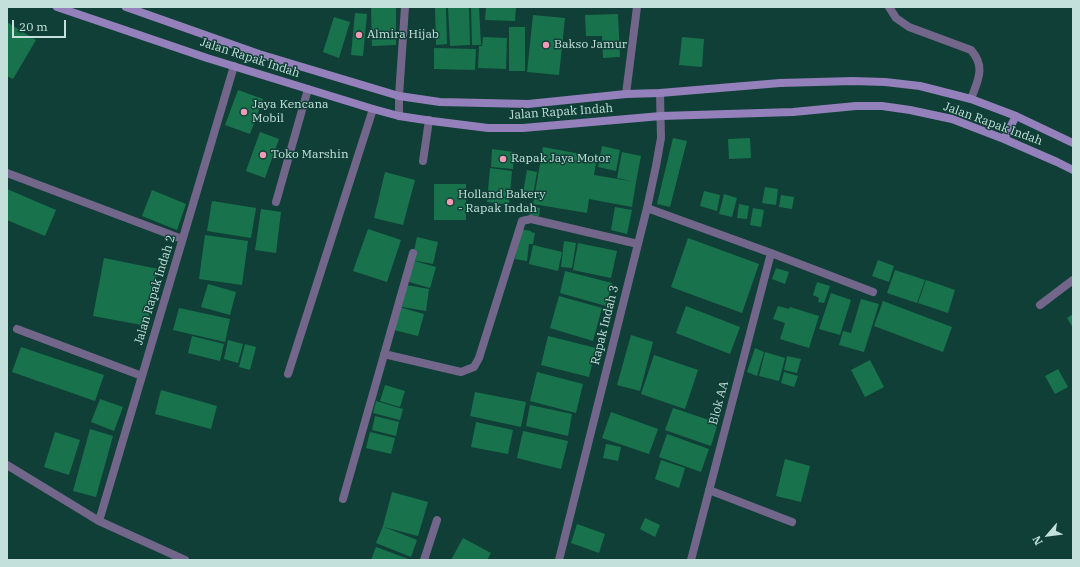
<!DOCTYPE html>
<style>
body{margin:0}
#map{position:relative;width:1080px;height:567px;overflow:hidden;background:#103f37;font-family:"IBM Plex Serif",serif}
canvas{display:block}
.frame{position:absolute;inset:0;border:8px solid #c3e1da;pointer-events:none}
.north{position:absolute;left:1028px;top:515px;width:40px;height:40px;-webkit-text-stroke:3px #103f37;paint-order:stroke;rotate:242deg;font-size:11px;font-weight:700;line-height:16px;text-align:center;color:#c3e1da}
.north::after{content:'';display:block;margin:auto;width:14px;height:18px;background:#c3e1da;clip-path:polygon(50% 0,100% 100%,50% 72%,0 100%)}
.scale{position:absolute;left:12px;top:20px;width:54px;height:18px;box-sizing:border-box;border:2px solid #c3e1da;border-top:0;padding-left:5px;font-size:12px;line-height:14px;white-space:nowrap;color:#c3e1da;-webkit-text-stroke:3px #103f37;paint-order:stroke}
</style>
<div id="map">
<canvas width="1080" height="567"></canvas>
<div class="frame"></div>
<div class="north">N</div>
<div class="scale">20 m</div>
</div>
<script>
const context = document.querySelector('canvas').getContext('2d');
context.lineJoin = 'round';
function fill(path, color) {
  context.fillStyle = color;
  context.fill(path, 'evenodd');
}
function trace(path, color, width, dash) {
  context.strokeStyle = color;
  context.lineWidth = width;
  context.lineCap = dash ? 'butt' : 'round';
  context.setLineDash(dash || []);
  context.stroke(path);
}
function write(font, color, halo, rows, align = 'center') {
  context.font = font + ' "IBM Plex Serif",serif';
  context.lineWidth = 3;
  context.setLineDash([]);
  context.textBaseline = 'middle';
  context.strokeStyle = halo;
  context.fillStyle = color;
  for (const [text, x, y, turn = 0] of rows) {
    context.save();
    context.translate(x, y);
    context.rotate((+turn || 0) * Math.PI / 180);
    context.textAlign = isNaN(turn) ? turn : align;
    if (halo) context.strokeText(text, 0, 0);
    context.fillText(text, 0, 0);
    context.restore();
  }
}
fill(new Path2D(`
 M371 7H396V45L372 46Z
 M435 7H446L447 44 436 45Z
 M448 7H469L470 45 450 46Z
 M471 7H479L481 45H472Z
 M486 7H516L515 21 485 20Z
 M355 13 367 14 363 56 351 55Z
 M618 14 620 57 603 58 602 36H586L585 15Z
 M533 15 565 18 559 75 527 72Z
 M334 17 350 22 339 58 323 52Z
 M7 22 36 40 13 79 7 76Z
 M509 27H525V71H509Z
 M483 37 507 38 506 69 478 68 479 46H482Z
 M682 37 704 39 702 67 679 65Z
 M434 48 476 49 475 70 434 69Z
 M238 90 263 99 250 134 225 125Z
 M260 132 279 139 265 178 246 171Z
 M673 138 687 141 670 207 657 204Z
 M750 138 751 158 729 159 728 139Z
 M602 146 620 150 616 171 598 167Z
 M543 147 597 157 594 175 636 182 632 207 589 199 587 213 533 204Z
 M492 149 514 152 513 169 491 167Z
 M622 152 641 156 636 182 617 178Z
 M490 168 512 171 509 205 487 202Z
 M527 170 537 172 533 195 523 193Z
 M385 172 415 180 403 225 374 218Z
 M434 184H466V220H434Z
 M765 187 778 189 776 205 762 203Z
 M7 189 56 210 45 236 7 220Z
 M152 190 186 204 177 230 142 216Z
 M704 191 720 195 717 211 700 206Z
 M724 194 737 198 732 217 719 214Z
 M781 195 794 197 792 209 779 207Z
 M212 201 256 208 251 238 207 231Z
 M739 204 749 206 747 219 737 218Z
 M530 206 540 208 539 216 529 215Z
 M615 207 632 210 627 234 611 230Z
 M753 208 764 210 761 227 750 225Z
 M261 209 281 212 276 253 255 250Z
 M368 229 401 240 387 282 353 271Z
 M520 229 531 231V232L535 233 533 244H529L527 261 515 259Z
 M205 235 248 241 242 285 199 279Z
 M417 237 438 242 433 264 412 260Z
 M688 238 759 264 742 313 671 287Z
 M564 241 576 243 572 268 561 267Z
 M578 243 617 251 611 278 573 270Z
 M533 245 562 252 558 271 529 264Z
 M104 258 158 269 147 326 93 316Z
 M411 260 436 267 430 288 406 281Z
 M878 260 894 266 889 282 872 276Z
 M776 268 789 272 785 284 772 279Z
 M895 270 925 280 917 303 887 293Z
 M565 271 612 283 606 306 560 293Z
 M926 280 955 290 948 313 918 303Z
 M817 282 830 286 824 303 818 302 819 298 813 295Z
 M208 284 236 292 230 315 201 307Z
 M406 285 429 289 426 311 402 307Z
 M831 293 851 300 840 335 819 329Z
 M559 296 602 308 593 341 550 328Z
 M861 299 879 304 864 352 839 345 843 331 851 333Z
 M883 301 952 327 943 352 874 326Z
 M686 306 740 327 730 354 676 333Z
 M778 306 789 309 790 307 819 316 809 348 780 339 785 323 773 319Z
 M399 307 424 314 418 336 394 330Z
 M179 308 230 319 225 342 173 330Z
 M1073 314V328L1067 318Z
 M631 335 653 342 640 391 617 385Z
 M192 336 224 344 220 361 188 353Z
 M548 336 596 348 589 377 541 365Z
 M228 340 243 344 238 363 224 359Z
 M245 344 256 347 250 370 239 367Z
 M21 347 104 375 95 401 12 372Z
 M755 348 764 352 757 376 747 372Z
 M765 352 785 358 779 381 759 376Z
 M654 355 698 370 685 409 641 394Z
 M787 356 801 359 797 373 784 370Z
 M870 360 884 387 865 397 851 370Z
 M1058 369 1068 387 1055 394 1045 376Z
 M537 372 583 384 576 413 530 401Z
 M784 372 798 376 794 387 781 383Z
 M385 385 405 391 400 407 380 401Z
 M161 390 217 406 211 429 155 414Z
 M475 392 526 402 521 427 470 416Z
 M100 399 123 407 114 431 91 422Z
 M376 401 403 409 400 420 373 413Z
 M530 405 572 414 568 436 526 426Z
 M673 408 718 423 711 446 665 430Z
 M611 412 658 429 649 454 602 438Z
 M375 416 399 422 396 436 372 430Z
 M476 422 513 430 508 454 471 447Z
 M90 429 113 436 96 497 73 491Z
 M523 431 568 441 561 469 517 458Z
 M55 432 80 440 69 475 44 467Z
 M370 432 395 438 391 454 366 448Z
 M667 434 709 449 701 472 659 457Z
 M606 444 621 447 618 461 603 458Z
 M785 459 810 466 801 502 776 496Z
 M661 460 685 468 679 488 655 479Z
 M392 492 428 502 418 536 384 527 417 540 411 557 376 543 383 526Z
 M645 518 660 525 655 537 640 529Z
 M577 524 605 534 599 553 571 543Z
 M463 538 491 553 487 560H451Z
 M376 547 411 560H371Z`), '#18734c');
trace(new Path2D(`
 M423 161 429 120
 M276 202 308 89
 M1040 305 1073 280`), '#73668b', 8);
trace(new Path2D(`
 M889 7 896 18 909 27 971 50C986 67 978 80 971 99
 M626 94 637 7
 M399 116V96L405 7
 M7 173 182 239
 M647 208 771 253 873 292
 M17 329 142 376
 M384 354 461 372 474 367 479 358 522 221 531 219 638 244
 M288 374 373 109
 M7 465 99 521 185 560
 M709 490 792 522
 M343 499 413 253
 M99 521 234 66
 M424 560 437 520
 M559 560 647 208 656 166 661 138 660 93
 M691 560 771 253`), '#73668b', 8);
trace(new Path2D(`
 M57 7 207 58 373 109 399 116 432 121 488 128H523L661 116 793 112 856 106H882L910 110 952 119 1004 139 1057 162 1073 170
 M126 7 259 54 399 96 440 102 528 104 626 94 660 93 780 83 853 81 885 82 920 86 971 99 1016 116 1073 143
 M1004 139 1016 116`), '#9480ba', 8);
for (const [x, y, r, color] of [
 [359,35,4,"#f09ab5"],
 [546,45,4,"#f09ab5"],
 [244,112,4,"#f09ab5"],
 [263,155,4,"#f09ab5"],
 [503,159,4,"#f09ab5"],
 [450,202,4,"#f09ab5"]
]) {
  const dot = new Path2D();
  dot.arc(x, y, r, 0, 2 * Math.PI);
  context.fillStyle = color;
  context.fill(dot);
  trace(dot, '#103f37', 1.5);
}
write('12px', '#c3e1da', '#103f37', [
 ["Almira Hijab",367,35],
 ["Bakso Jamur",554,45],
 ["Jaya Kencana",252,105],
 ["Mobil",252,119],
 ["Toko Marshin",271,155],
 ["Rapak Jaya Motor",511,159],
 ["Holland Bakery",458,195],
 ["- Rapak Indah",458,209]
], 'left');
write('12px', '#c3e1da', '#103f37', [
 ["Jalan Rapak Indah",250,58,18],
 ["Jalan Rapak Indah",561,112,-4],
 ["Jalan Rapak Indah",993,124,20],
 ["Jalan Rapak Indah 2",155,290,-73],
 ["Rapak Indah 3",605,325,-76],
 ["Blok AA",719,403,-75]
]);
</script>
